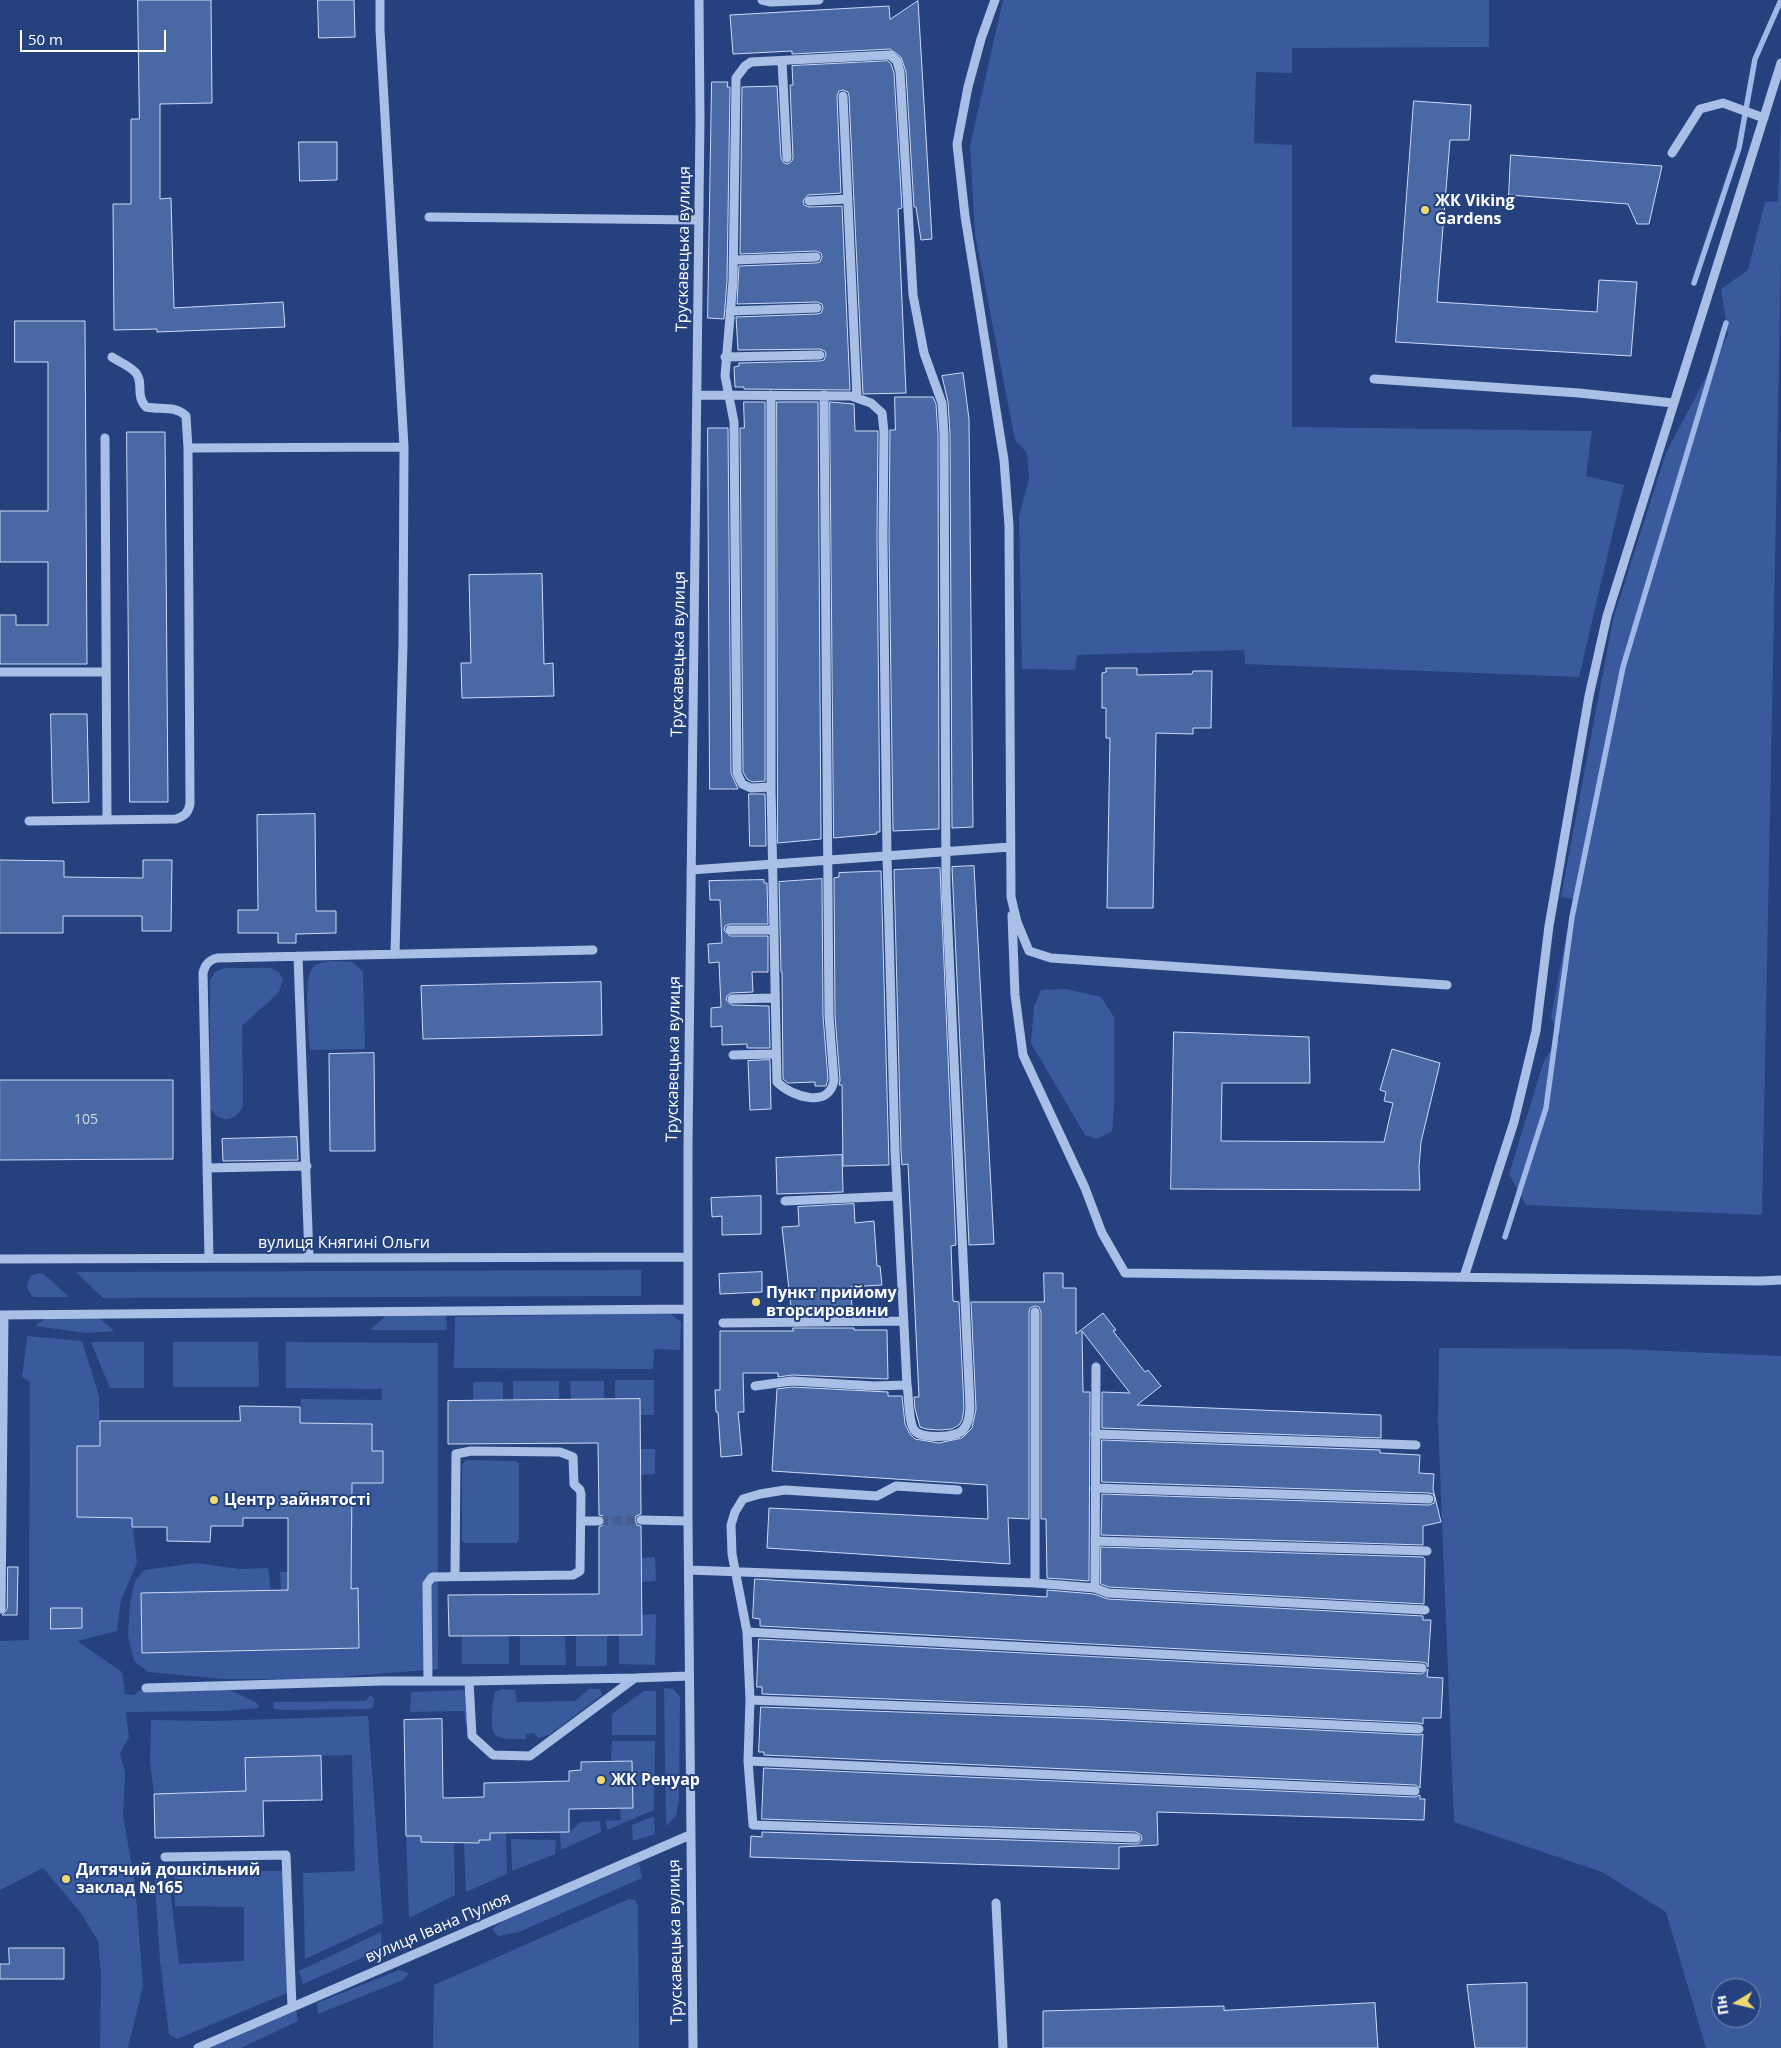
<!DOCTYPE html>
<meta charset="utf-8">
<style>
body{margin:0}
#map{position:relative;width:1781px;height:2048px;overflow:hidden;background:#25427f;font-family:"Open Sans",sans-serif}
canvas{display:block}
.north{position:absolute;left:1711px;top:1978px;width:50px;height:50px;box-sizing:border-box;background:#25427f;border:1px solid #7c8eb2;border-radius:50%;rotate:261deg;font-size:14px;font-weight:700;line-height:20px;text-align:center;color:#fff}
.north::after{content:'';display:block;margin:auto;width:18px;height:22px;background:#f0d86f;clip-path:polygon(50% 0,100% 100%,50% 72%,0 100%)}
.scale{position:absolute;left:20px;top:30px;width:146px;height:22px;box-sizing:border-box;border:2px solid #fff;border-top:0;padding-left:6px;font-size:15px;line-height:18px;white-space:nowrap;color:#fff;-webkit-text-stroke:4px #25427f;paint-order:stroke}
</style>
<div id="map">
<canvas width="1781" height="2048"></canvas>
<div class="north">Пн</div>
<div class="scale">50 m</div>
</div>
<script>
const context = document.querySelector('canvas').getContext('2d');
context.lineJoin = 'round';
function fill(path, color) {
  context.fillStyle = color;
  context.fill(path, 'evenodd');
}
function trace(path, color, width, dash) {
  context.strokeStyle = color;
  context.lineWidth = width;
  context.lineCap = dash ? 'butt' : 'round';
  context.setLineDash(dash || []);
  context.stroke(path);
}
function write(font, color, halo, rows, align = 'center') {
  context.font = font + ' "Open Sans",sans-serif';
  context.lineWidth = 4;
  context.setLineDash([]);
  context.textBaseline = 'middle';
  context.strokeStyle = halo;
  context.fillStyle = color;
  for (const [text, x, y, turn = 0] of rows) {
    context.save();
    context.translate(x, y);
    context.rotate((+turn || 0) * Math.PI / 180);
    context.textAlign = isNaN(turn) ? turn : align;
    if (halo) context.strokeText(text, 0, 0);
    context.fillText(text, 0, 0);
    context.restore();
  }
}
fill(new Path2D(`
 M1003 0H1489V47L1292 48V73L1256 72 1254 143 1292 145V427L1592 431 1586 476 1624 485 1579 677 1245 664 1244 650 1077 655 1075 670 1022 669 1019 516 1029 478 1027 453 1015 440 975 234 970 146Z
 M1781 114V258L1762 1215 1526 1205 1509 1174 1544 1061 1560 1037 1551 1017 1573 899 1561 897 1613 619 1666 453 1728 335 1721 289 1748 270 1765 202 1778 201Z
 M332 961 352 962 363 972 365 1049 310 1050C309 1033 304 983 311 970 316 962 325 962 332 961Z
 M224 968H271L279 972 283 980 279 992 242 1026 243 1106C236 1123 218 1123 210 1107V980L215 972Z
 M1066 989 1101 997 1114 1017V1107L1112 1131 1097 1139 1085 1135 1031 1043 1034 1007 1041 990Z
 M641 1270V1296L103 1298 76 1272Z
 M41 1273 45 1275 69 1297H34C26 1291 25 1283 32 1275Z
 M669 1313 681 1322 680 1350 654 1349 653 1369 454 1368 455 1317Z
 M49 1316 98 1317 114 1331 86 1333 35 1326Z
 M386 1316H446L447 1330H370Z
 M27 1336 82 1341 99 1396 100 1446H77V1517L132 1518 137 1563 121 1600 117 1631 77 1641 122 1672 125 1694 134 1695 140 1690H230L257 1703 259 1708 224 1711 126 1712 129 1737 120 1753 125 1772 123 1816 135 1883 143 1986 128 2048H100L101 1975 98 1941 81 1913 43 1868 0 1890V1641L29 1640 30 1382 22 1377Z
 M91 1342H144V1388H110Z
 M173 1342H258L259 1387H173Z
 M286 1342 438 1343V1669L316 1679H224L148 1672 134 1661 128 1636 130 1602 135 1581 144 1570 197 1563 239 1569 268 1568 271 1590H281L280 1572 351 1571 352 1483 383 1451H372V1424L300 1423 301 1399 382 1400V1389L286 1388Z
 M1439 1348 1621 1349 1781 1356V2048H1706L1666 1912 1602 1872 1454 1822 1438 1421ZM1721 1988H1751V2018H1721Z
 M615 1380H654V1415H640V1399H615Z
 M513 1381H559V1400H513Z
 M570 1381H604V1399H571Z
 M473 1382H503V1400H473Z
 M641 1449H655V1474L641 1475Z
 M466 1460 515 1461 519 1463V1539L517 1543H466L462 1541V1465Z
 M655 1557 656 1581 642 1582 641 1558Z
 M656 1614 655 1665 619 1664V1635H642V1615Z
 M607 1635V1666H576V1636Z
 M462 1636H509V1664H462Z
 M520 1636H565L566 1665H520Z
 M664 1688 673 1689 680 1697 679 1799 676 1816 666 1826Z
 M502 1689 515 1690 517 1702 575 1701 589 1689H600L602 1695 549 1735 538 1738 534 1733 526 1734V1739C518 1739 505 1740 497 1736 488 1731 493 1700 495 1692Z
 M466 1690 471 1725 466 1726 464 1711 410 1712 411 1692Z
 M644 1691H656V1735H612V1714Z
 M370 1695 374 1699 373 1708 367 1709 281 1710 273 1708 274 1702 366 1701Z
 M368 1716 383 1923 305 1959 303 1873 355 1871 352 1755 245 1758 246 1791 154 1794 150 1761 151 1720 212 1721Z
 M612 1741H655L654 1810 607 1830 606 1821 621 1820 620 1808 632 1761H611Z
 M654 1816 655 1834 633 1841 632 1825Z
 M600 1821 601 1832 561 1850 560 1832H569L581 1822Z
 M490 1833H506L507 1874 466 1892 464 1843H479V1840H489Z
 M406 1836H421V1842L453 1839 454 1843 455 1895 409 1918Z
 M511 1839 556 1840 555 1854 512 1871Z
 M639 1863 642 1878 519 1932 498 1936 492 1929 504 1920Z
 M154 1871H168L179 1964 244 1961V1907L175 1906 174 1871H285L289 1992 177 2039 169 2034 160 1960Z
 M629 1899 635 1900 638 1906 639 2048H433L434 1985Z
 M381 1932 382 1949 303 1984 299 1971Z
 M399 1970 409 1973 403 1980 318 2014 317 2003Z
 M296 2010 298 2021 241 2048H211Z`), '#395a9c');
trace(new Path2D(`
 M1694 283 1739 148 1755 59 1781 0
 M1505 1237 1546 1108 1572 917 1623 667 1726 323`), '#9fb8e7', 5.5);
const building = new Path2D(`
 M138 0H211L212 103 160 104V199L171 198 174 308 283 302 285 327 157 332V329L114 330 113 204H131V119H139Z
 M318 0H354L355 37 319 38Z
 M918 1 932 239 921 240 916 207H914L906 72 901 57 890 49 792 54V51L733 54 730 15 889 6 890 19Z
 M888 61 891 64 894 73 902 208 898 209 906 393 863 394 849 96 848 92 843 90 839 91 837 96 841 193 808 195 803 201 804 205 809 207 842 206 850 390 744 389V387H735L734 367 739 366V363L820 361 824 360 826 355 825 351 820 349 738 350 736 317 817 314 821 313 823 308 822 304 817 302 737 304 739 266 816 263 820 262 822 257 821 253 816 251 740 254 742 87 777 86 781 158 784 163 788 164 792 161 793 158 790 85H793L792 66Z
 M712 82H728L727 87H730L727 281 724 319 708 318Z
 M1414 101 1471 105 1469 140H1450L1437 302 1597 312 1599 280 1637 282 1631 356 1396 342Z
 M299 142H337V180L300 181Z
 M1511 155 1662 166 1649 224H1637L1628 204 1509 195Z
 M15 321H85L87 664H0V615H16V625H48V562H0V511H48V362H15Z
 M963 373 969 419 973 827 952 828 950 434 948 402 942 376Z
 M895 397H933L936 404 938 434 939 829 893 831 889 537 890 430H895Z
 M744 402H765V781L752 782 747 779 743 772 740 428H744Z
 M777 402H818L821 839 778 843Z
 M830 402 854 404 855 431H878V432L877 537 880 832H876L877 834 834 838Z
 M708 428H728L731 773 738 789H710Z
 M127 432H165L168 802H130Z
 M542 574 544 664 553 663 554 696 462 698 461 663H471L469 575Z
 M1106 668H1137V675L1192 674 1193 671H1212L1211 728H1193V734L1156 733 1153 908H1107L1110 738H1106V708H1102V673L1106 672Z
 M51 714H87L89 802 53 803Z
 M749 794H765L766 846H750Z
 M315 814 316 911H336V933L296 934V943H278V933H238V910H258L257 815Z
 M0 860 64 861V877L143 878V860H172L171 931H142V916H63V933H0Z
 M974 866 994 1244 969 1245 952 867Z
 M940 868 956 1245 951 1246 953 1301 959 1302 964 1408 962 1420 959 1425 952 1429 939 1430 926 1429 920 1427 915 1409 914 1397H919L908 1164 902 1165 901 1151 894 870Z
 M878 871H881L889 1165 843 1166 842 1085H839L840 1080 835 1016 834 878 839 877V873Z
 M822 879 823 1016 828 1079 826 1086H815V1082L788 1083 783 1079 782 972H781L779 882Z
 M764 880V883H767L768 924H730L725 926 724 930 730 936H768V972H752L753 992 731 993 727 996 726 1000 732 1005 769 1006 770 1048H747V1044L722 1045V1026L711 1027V1008L721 1007 719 962 709 963 708 944 722 943 720 900H710L709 881Z
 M601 982 602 1035 423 1039 421 986Z
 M1174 1032 1309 1037 1310 1083H1222L1221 1141 1384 1142 1393 1103 1384 1101 1386 1092 1380 1090 1392 1049 1440 1063 1421 1142 1419 1167 1420 1190 1171 1189Z
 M374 1053 375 1151H330L329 1054Z
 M770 1060 771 1109 750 1110 748 1061Z
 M0 1080H173V1159L0 1160Z
 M297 1137 298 1160 223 1161 222 1139Z
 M842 1155 843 1192 777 1194 776 1158Z
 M761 1196V1234L722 1235V1216L712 1217 711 1198Z
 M854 1204 855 1223 874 1221 877 1266H880L882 1285 850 1287 853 1315 792 1316 782 1227 799 1226 798 1207Z
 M762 1272V1292L720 1294 719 1274Z
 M1044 1273H1063V1288H1076V1334L1103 1313 1116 1330 1113 1331 1145 1372 1148 1370 1161 1386 1137 1405 1381 1415V1438L1102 1428V1392L1130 1393 1082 1331 1083 1392H1090L1089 1581 1047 1578 1046 1519H1041V1312L1039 1307 1035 1306 1030 1308 1029 1312V1519L1008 1518 1010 1564 767 1548 769 1508 988 1519 987 1485 772 1471 777 1389 792 1387 888 1392V1396H902L905 1424 910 1434 915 1439 939 1443 962 1438 972 1428 976 1409 971 1302H1044Z
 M793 1328H854V1330H887L888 1379 792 1375 778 1377V1373H743L744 1412H738L742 1455 721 1457 718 1412H716L715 1390H720V1331H793Z
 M640 1399 641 1514 636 1516 635 1520 637 1525 641 1526 642 1635 449 1636 448 1595 599 1594V1527L604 1525 605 1521 603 1516 599 1515 598 1443 448 1444V1401Z
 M240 1406 300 1407V1423L372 1424V1451H383V1483H352L351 1589 358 1588 359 1648 142 1653 141 1593 288 1590V1518H243V1526H211L210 1542 167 1541V1527H132V1518L77 1517V1446H100V1421H240Z
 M1102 1440 1380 1450V1453L1420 1455 1419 1473 1434 1474 1433 1489 1441 1522 1423 1526V1545L1101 1535 1102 1494 1429 1505 1434 1503 1435 1499 1433 1494 1429 1493 1102 1482Z
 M1101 1547 1423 1557 1425 1559 1424 1604 1109 1587 1101 1584Z
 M8 1567H18L17 1615H2L7 1609Z
 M755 1579 1047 1597V1590L1094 1594 1108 1599 1423 1616V1620H1431L1428 1667 1426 1663 1422 1662 760 1626V1619L753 1618Z
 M51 1608H82V1628L51 1629Z
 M759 1639 1422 1674 1428 1669 1427 1677 1443 1678 1441 1718H1423V1724L1419 1723 1092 1707 762 1694V1687H757Z
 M761 1707 1092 1719 1419 1735 1423 1734 1420 1788 1415 1785 764 1755V1752H759Z
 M442 1719 443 1798 484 1797V1783L569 1781V1771L581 1770V1762L632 1761 633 1808 569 1809V1832L490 1833V1840H479V1843L421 1842V1836H406L404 1720Z
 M321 1756 322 1800 263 1801 264 1836 155 1838 154 1794 246 1791 245 1758Z
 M764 1768 1415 1797 1420 1795V1799H1425L1424 1820 1157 1812 1158 1845 1119 1847V1869L750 1857 751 1836 762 1837V1832L1136 1844 1139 1843 1142 1839 1141 1835 1136 1832 762 1819Z
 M9 1948H64V1979H0V1964H9Z
 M1527 1983V2048H1475L1467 1985Z
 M1375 2003 1378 2048H1043V2011L1224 2006V2010Z`);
fill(building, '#4969a5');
trace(building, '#cedbf5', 1);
trace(new Path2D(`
 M599 1521 641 1520`), '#465e92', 9, [9, 4.5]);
trace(new Path2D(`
 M380 0V30L404 447 403 644 395 954
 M762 0 771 2 819 0
 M995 0 981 39 968 87 957 144 965 216 1004 460 1009 526 1011 897 1017 922 1029 951 1051 958 1447 985
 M782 61 787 158
 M843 96 857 398
 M1672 153 1700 109 1723 103 1764 118
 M809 201 848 199
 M429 217 699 220
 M734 260 816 257
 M730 311 817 308
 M112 357C119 362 130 366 136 373 144 383 135 395 146 407 160 410 175 405 186 416L188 448
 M725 357 820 355
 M1374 379 1579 393 1673 403
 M697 395 851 396 871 403 882 413 884 432 883 537 887 856 895 1151 907 1385 874 1386 792 1381 755 1386
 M771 395V787L751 788 742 784 737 773 734 422 725 376 733 281 736 78 745 66 751 62 890 55 897 61 900 72 913 295 924 353 942 403 944 434 946 887 970 1408C969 1416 969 1423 963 1430 956 1438 922 1439 915 1431 908 1424 909 1395 907 1385
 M105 438 107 820
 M0 672H106
 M771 787 777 1082C792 1097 830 1109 834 1080L829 1016 824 395
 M29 821 176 819C185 816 188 813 190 804L188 448 404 447
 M691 870 1010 847
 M1012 915 1015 995 1023 1055 1085 1188 1102 1233 1125 1273 1760 1281 1781 1280
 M730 930H773
 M298 956 309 1258
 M732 999 774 998
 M733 1055 775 1054
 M207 1168 307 1166
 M785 1201 897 1196
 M209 1258 203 973C205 964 209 960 217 958L593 950
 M0 1259 688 1257
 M1464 1277 1514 1122 1536 1031 1549 926 1589 696 1607 616 1781 63
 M0 1315 687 1309
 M723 1323 904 1321
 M1095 1434 1416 1445
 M1095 1488 1429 1499
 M958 1490 896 1486 877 1496 785 1490 760 1494 743 1499 735 1512 731 1525 732 1554 747 1632 750 1700 748 1761 753 1825 1136 1838
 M641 1520 688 1521
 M581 1521H599
 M1095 1541 1427 1551
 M689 1570 1035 1583 1095 1588 1108 1593 1425 1610
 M1035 1583V1312
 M1095 1588 1096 1367
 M1 1609 4 1315
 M747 1632 1422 1668
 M428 1681 427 1584 432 1577 573 1575 580 1571 581 1494 580 1490 574 1484 573 1457 560 1452 471 1451 456 1454 455 1575
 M469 1681 635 1678
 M146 1688 382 1681H469L472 1736 493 1755 530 1756 635 1678 689 1676
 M750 1700 1092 1713 1419 1729
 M748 1761 1415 1791
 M165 1857 286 1855 292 2007
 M996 1903 1003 2048
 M198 2048 690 1835
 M693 2048 688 1521V1145L700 119 699 0`), '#aabfe6', 9);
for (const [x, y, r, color] of [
 [1425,210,5,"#f0d86f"],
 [756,1302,5,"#f0d86f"],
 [214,1500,5,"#f0d86f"],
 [601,1780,5,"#f0d86f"],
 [66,1879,5,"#f0d86f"]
]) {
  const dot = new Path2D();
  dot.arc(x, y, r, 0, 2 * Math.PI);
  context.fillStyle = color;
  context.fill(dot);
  trace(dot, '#25427f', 2);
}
write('14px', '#d2dae8', null, [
 ["105",86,1120]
]);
write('bold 16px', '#fff', '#25427f', [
 ["ЖК Viking",1435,201],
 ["Gardens",1435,219],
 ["Пункт прийому",766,1293],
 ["вторсировини",766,1311],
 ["Центр зайнятості",224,1500],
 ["ЖК Ренуар",611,1780],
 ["Дитячий дошкільний",76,1870],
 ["заклад №165",76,1888]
], 'left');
write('16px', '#fff', '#25427f', [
 ["Трускавецька вулиця",684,249,-89],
 ["Трускавецька вулиця",679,654,-89],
 ["Трускавецька вулиця",674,1059,-89],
 ["вулиця Княгині Ольги",344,1243],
 ["вулиця Івана Пулюя",438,1928,-23],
 ["Трускавецька вулиця",676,1942,-91]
]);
</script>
